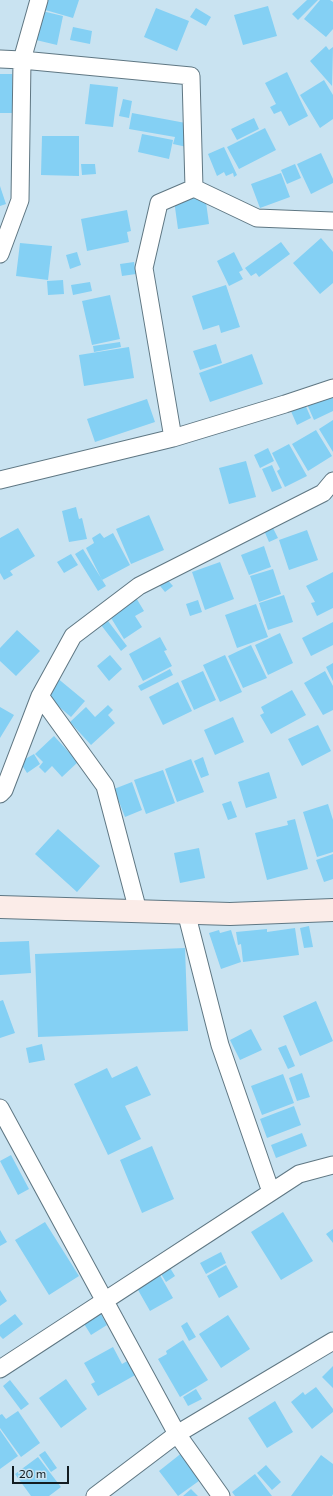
<!DOCTYPE html>
<style>
body{margin:0}
#map{position:relative;width:333px;height:1496px;overflow:hidden;background:#c9e3f1;font-family:Commissioner,sans-serif}
canvas{display:block}
.scale{position:absolute;left:12px;top:1466px;width:57px;height:18px;box-sizing:border-box;border:2px solid #121c21;border-top:0;padding-left:5px;font-size:12px;line-height:14px;white-space:nowrap;color:#121c21;-webkit-text-stroke:3px #c9e3f1;paint-order:stroke}
</style>
<div id="map">
<canvas width="333" height="1496"></canvas>
<div class="scale">20 m</div>
</div>
<script>
const context = document.querySelector('canvas').getContext('2d');
context.lineJoin = 'round';
function fill(path, color) {
  context.fillStyle = color;
  context.fill(path, 'evenodd');
}
function trace(path, color, width, dash) {
  context.strokeStyle = color;
  context.lineWidth = width;
  context.lineCap = dash ? 'butt' : 'round';
  context.setLineDash(dash || []);
  context.stroke(path);
}
fill(new Path2D(`
 M45 0H79L73 18 42 9Z
 M307 0H318L298 20 292 14Z
 M320 0H330L333 2V29L326 37 304 19Z
 M268 6 277 36 243 45 234 15Z
 M156 8 189 21 177 51 144 37Z
 M196 8 211 17 206 26 190 17Z
 M42 11 63 16 57 45 36 40Z
 M73 27 92 31 90 44 70 40Z
 M326 46 329 50 333 47 332 86 310 61Z
 M287 72 308 116 289 126 281 111 274 114 270 107 276 104 265 83Z
 M0 74H12V113H0Z
 M324 80 333 95V119L320 128 300 95Z
 M90 84 118 87 113 127 85 124Z
 M123 99 132 101 129 118 119 116Z
 M132 113 191 124 187 147 173 144 175 137 129 129Z
 M254 118 259 129 237 140 231 129Z
 M265 128 276 150 239 169 227 147Z
 M142 134 173 140 169 159 138 152Z
 M42 136H79V176L41 175Z
 M224 147 237 175 234 177 233 173 226 176 224 172 217 176 208 154Z
 M321 153 333 179V183L311 194 297 164Z
 M81 164H95L96 174 82 175Z
 M295 164 301 178 287 184 281 170Z
 M281 173 290 197 260 208 251 184Z
 M0 186 6 204 0 206Z
 M205 195 209 224 178 229 174 200Z
 M127 210 131 231 127 232 129 242 87 251 81 219Z
 M321 238 333 252V283L320 294 293 263Z
 M281 242 290 254 259 277 256 273 251 276 245 268Z
 M20 243 52 246 48 280 16 276Z
 M77 252 81 265 70 269 66 255Z
 M234 252 243 270 239 272 243 279 229 286 217 261Z
 M134 262 136 274 122 276 120 264Z
 M63 280 64 294 48 295 47 281Z
 M90 282 92 291 73 295 71 285Z
 M226 285 240 327 221 333 219 325 203 330 192 296Z
 M110 295 120 339 92 345 82 301Z
 M120 342 121 347 94 352 93 346Z
 M216 344 222 363 200 370 193 351Z
 M129 347 134 378 84 386 79 355Z
 M252 354 263 384 210 402 199 373Z
 M333 393V411L314 420 306 402Z
 M147 399 155 422 95 442 87 419Z
 M304 402 311 418 297 425 290 409Z
 M333 420V452L319 429Z
 M316 430 332 456 308 471 292 444Z
 M289 444 307 476 285 487 277 471 280 469 272 453Z
 M268 448 274 461 260 468 254 455Z
 M246 461 256 497 229 504 219 468Z
 M272 465 282 488 272 492 262 469Z
 M76 507 79 519 82 518 87 539 69 542 62 511Z
 M149 515 164 550 131 564 116 529Z
 M271 524 278 538 269 542 263 528Z
 M18 528 35 556 10 571 13 575 4 580 0 573V538Z
 M307 530 318 560 289 570 279 540Z
 M100 533 104 538 113 533 130 565 102 580 86 548 94 543 92 538Z
 M264 546 271 567 249 575 241 555Z
 M83 549 106 586 98 591 75 554Z
 M71 554 78 565 64 573 57 562Z
 M220 562 234 599 205 610 192 572Z
 M273 569 281 594 259 602 250 576Z
 M333 572V608L317 616 311 603 315 602 306 586Z
 M163 575 173 586 165 592 156 581Z
 M284 595 293 622 268 630 259 603Z
 M135 596 144 611 135 616 142 627 124 639 108 613Z
 M198 600 202 612 190 616 186 604Z
 M256 604 268 637 237 648 225 615Z
 M105 617 127 646 121 651 98 621Z
 M333 622V645L311 656 302 638Z
 M17 630 40 651 16 676 0 661V648Z
 M280 633 293 663 268 675 255 645Z
 M160 637 167 650 164 651 172 666 143 681 129 654Z
 M251 645 267 678 243 688 228 656Z
 M110 655 122 669 109 681 97 666Z
 M225 655 242 692 220 702 203 665Z
 M333 663V681L326 667Z
 M170 669 173 675 141 691 138 686Z
 M203 671 216 700 194 710 181 681Z
 M325 671 333 686V710L323 715 304 683Z
 M56 677 85 701 71 717 43 693Z
 M178 682 192 711 163 725 149 697Z
 M292 690 306 715 271 734 260 715 264 713 261 707Z
 M108 705 113 710 108 715 115 723 91 745 70 722 86 707 95 717Z
 M0 707 14 715 0 738Z
 M233 717 244 742 215 755 204 730Z
 M318 725 331 751 302 766 288 739Z
 M54 736 78 762 62 777 52 766 45 773 39 767 43 762 35 754Z
 M34 754 40 764 27 773 20 762Z
 M203 757 209 775 201 778 194 761Z
 M191 759 204 792 177 802 165 769Z
 M163 770 175 803 146 814 134 780Z
 M269 772 277 798 246 808 238 782Z
 M132 782 142 810 125 817 114 789Z
 M231 801 237 817 228 820 222 804Z
 M328 804 333 820V852L317 857 303 812Z
 M295 819 308 869 267 880 255 833 288 825 287 821Z
 M58 829 100 866 77 892 35 854Z
 M199 848 205 878 180 883 174 853Z
 M333 854V879L324 882 316 860Z
 M309 926 313 947 304 948 300 928Z
 M295 928 299 955 243 962 241 944 238 945 236 932 267 929V932Z
 M219 930 220 933 231 930 241 962 221 969 209 933Z
 M29 941 31 973 0 975V942Z
 M185 948 188 1031 38 1037 35 954Z
 M3 1000 15 1033 0 1038V1001Z
 M316 1001 333 1041 300 1056 283 1016Z
 M251 1029 262 1050 240 1060 230 1040Z
 M42 1044 45 1060 29 1063 26 1048Z
 M286 1045 295 1066 288 1069 278 1048Z
 M137 1066 151 1095 125 1106 141 1139 108 1155 74 1084 107 1068 112 1078Z
 M302 1073 310 1097 297 1101 289 1078Z
 M283 1074 294 1103 262 1115 251 1086Z
 M294 1106 301 1125 267 1138 260 1119Z
 M302 1133 307 1146 276 1158 271 1145Z
 M152 1146 174 1199 142 1213 120 1160Z
 M11 1155 29 1189 18 1195 0 1161Z
 M283 1212 313 1261 281 1280 251 1232Z
 M45 1222 79 1276 49 1295 15 1240Z
 M333 1229V1243L326 1234Z
 M0 1230 7 1242 0 1246Z
 M221 1252 226 1263 206 1274 200 1263Z
 M167 1263 175 1276 166 1282 158 1269Z
 M226 1265 238 1287 219 1298 207 1276Z
 M157 1270 173 1298 150 1311 134 1283Z
 M0 1290 7 1301 0 1306Z
 M98 1309 107 1325 91 1335 81 1319Z
 M15 1314 23 1324 3 1339 0 1336V1325Z
 M228 1315 250 1349 221 1368 199 1334Z
 M187 1322 196 1337 189 1341 181 1326Z
 M183 1340 208 1380 180 1397 158 1359 167 1354 166 1351Z
 M113 1347 122 1364 129 1360 137 1374 98 1396 91 1384 95 1382 84 1363Z
 M333 1366V1388L322 1377Z
 M66 1379 87 1409 61 1428 39 1398Z
 M10 1380 29 1404 21 1410 3 1386Z
 M316 1387 333 1409V1412L312 1429 291 1402 303 1392 305 1395Z
 M196 1389 202 1399 188 1406 183 1397Z
 M275 1401 293 1432 267 1448 248 1418Z
 M18 1411 40 1443 21 1457 0 1428V1415L2 1414 6 1419Z
 M0 1430 18 1456 0 1469Z
 M45 1451 57 1468 51 1472 39 1455Z
 M183 1452 203 1478 178 1496 159 1471Z
 M321 1455 333 1464V1494L332 1496H291Z
 M38 1457 61 1487 49 1496H31L15 1474Z
 M266 1465 281 1482 272 1490 257 1473Z
 M255 1474 272 1496H235L232 1492Z
 M191 1489 198 1496H183Z`), '#84d0f4');
const street = new Path2D(`
 M0 59 22 60 191 76 194 188
 M0 254 20 200 22 60 39 0
 M173 438 144 268 159 203 194 188 257 218 333 221
 M0 480 173 438 285 404 333 388
 M40 696 105 786 138 911
 M0 794 4 790 40 696 73 636 139 586 323 493 333 481
 M186 912 220 1045 271 1192
 M0 1108 177 1434 221 1496
 M0 1369 299 1174 333 1165
 M95 1496 177 1434 333 1341`);
const secondary = new Path2D(`
 M0 907 230 914 333 910`);
trace(street, '#5f7783', 19);
trace(secondary, '#5f7783', 24);
trace(street, '#fff', 17);
trace(secondary, '#fbece8', 22);
</script>
